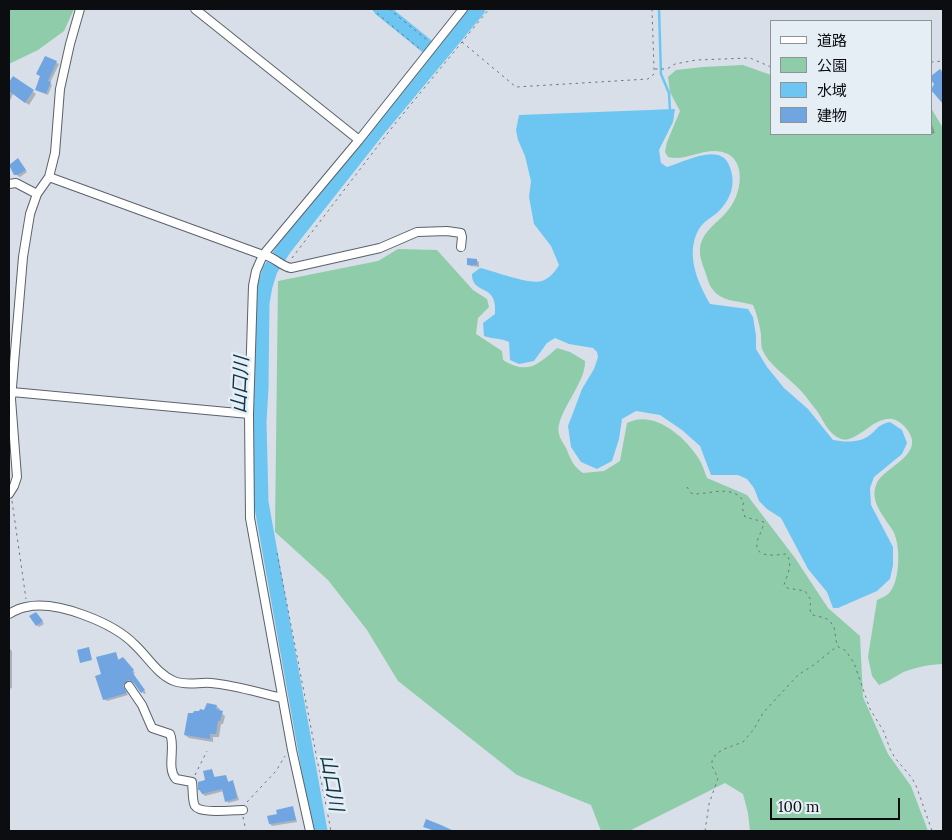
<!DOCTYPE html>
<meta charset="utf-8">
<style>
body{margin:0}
#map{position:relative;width:952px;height:840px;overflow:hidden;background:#d8dfe8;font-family:Lora,"Noto Sans JP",serif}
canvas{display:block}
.frame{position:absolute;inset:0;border:10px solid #0b0d10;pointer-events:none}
.legend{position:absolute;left:770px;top:20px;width:162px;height:115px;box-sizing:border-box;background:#e5edf5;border:1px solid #8e9399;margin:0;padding:6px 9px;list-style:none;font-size:15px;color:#0b0d10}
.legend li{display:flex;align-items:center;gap:10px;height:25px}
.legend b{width:25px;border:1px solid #8e9399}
.scale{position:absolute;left:770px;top:798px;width:130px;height:22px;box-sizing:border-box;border:2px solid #0b0d10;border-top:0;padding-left:6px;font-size:15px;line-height:18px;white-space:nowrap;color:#0b0d10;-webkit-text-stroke:4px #e5edf5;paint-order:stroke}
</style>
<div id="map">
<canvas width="952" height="840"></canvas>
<div class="frame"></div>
<ul class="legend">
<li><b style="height:6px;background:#fff"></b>道路</li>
<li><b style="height:14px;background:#8eccaa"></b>公園</li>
<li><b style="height:14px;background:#6dc6f1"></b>水域</li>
<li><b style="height:14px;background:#71a5e2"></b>建物</li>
</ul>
<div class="scale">100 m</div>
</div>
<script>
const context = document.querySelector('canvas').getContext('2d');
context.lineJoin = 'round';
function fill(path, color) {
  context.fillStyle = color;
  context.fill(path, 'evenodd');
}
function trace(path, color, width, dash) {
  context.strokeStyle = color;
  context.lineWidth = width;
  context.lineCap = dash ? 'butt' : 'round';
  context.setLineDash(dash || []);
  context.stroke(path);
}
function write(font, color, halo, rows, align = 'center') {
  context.font = font + ' Lora,"Noto Sans JP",serif';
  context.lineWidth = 5;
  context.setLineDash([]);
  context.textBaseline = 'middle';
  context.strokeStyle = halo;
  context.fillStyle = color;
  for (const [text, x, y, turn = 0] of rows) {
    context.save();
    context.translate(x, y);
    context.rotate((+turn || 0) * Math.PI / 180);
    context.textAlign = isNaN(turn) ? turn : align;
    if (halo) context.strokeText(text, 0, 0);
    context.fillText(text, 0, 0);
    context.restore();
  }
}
fill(new Path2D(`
 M9 9H74L64 31 38 50 9 64Z
 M743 65 771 75V134H931V108L943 128V664C932 664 910 668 900 674 893 678 887 682 879 685L872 676 868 657 877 600C881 598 887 596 890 592 900 580 901 545 893 531 885 517 868 501 877 483 886 465 929 454 905 427 882 401 860 445 841 439 828 434 824 421 817 411 810 402 803 392 795 385 783 373 769 365 762 349 761 344 761 339 761 334 759 323 757 314 753 305 741 301 726 302 717 294 710 288 708 281 706 274 702 263 697 252 702 240 708 227 721 220 729 209 741 194 746 164 728 154 708 144 687 162 668 157L665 152 667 142 680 111 670 92 668 77 676 70 703 67Z
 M398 249 437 250 473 290 487 299 489 307 478 318 476 334 502 351 503 360C527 375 538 365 557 348L570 352 585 361C586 384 554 415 559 434 560 439 564 444 566 448 571 460 573 466 583 473L604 471 620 461 627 423C653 409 684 436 697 456 702 463 704 470 707 478L747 495 795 558 828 608 860 636 863 697 888 754 911 786 928 831H750L748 813 743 794 725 783 629 831H601L591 805 517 775 398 681 367 630 328 580 275 532 278 281 378 261Z`), '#8eccaa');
fill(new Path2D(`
 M474 9H483L444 56 439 52Z
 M675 109 673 122 659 150 661 163 667 167C684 162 720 142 729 165 737 183 731 200 717 213 712 217 706 220 702 225 698 229 695 237 694 242 689 264 700 286 710 304L748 309 753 317 756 336V349L767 367 784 388 808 409 833 440C844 442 857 443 867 437 878 430 876 425 890 422L902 430 907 443 902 454 874 477 870 488 871 505 893 547V565L890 579 877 591 838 608H833L827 592 808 569 781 518 767 509 759 501 754 488 747 479 738 475H711L700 446 682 430 660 415 636 411 622 419 619 439 612 461 597 469 581 462 571 447 568 426 582 389 594 369 598 357 597 352 593 348 569 344 555 338 547 343 534 361 519 364 510 360 509 342C501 338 493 339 484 336L483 323 495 314C498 282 472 296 472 274L480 268C494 271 529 285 542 281 550 278 555 272 559 265L551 246 534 224 529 197 531 181 525 156 518 140 516 130 519 115Z`), '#6dc6f1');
fill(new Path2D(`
 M46 57 59 64 50 83 52 85 48 95 36 89 42 77 37 74Z
 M14 77 36 94 29 105 13 94 9 103V84Z
 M931 122 935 133 929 135 928 134H931Z
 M20 162 27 172 20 177 15 174Z
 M476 260 479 262V267L470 266 468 264Z
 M38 615 44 624 39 627 37 625Z
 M9 648 12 651V688L9 689Z
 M116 653 119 661 125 660 135 673 133 675 146 693 144 694 136 684 131 682 125 689 128 695 107 701 104 699 102 675Z
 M216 706 220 709 219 711 225 716 223 724H221L219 737H213V742L189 738 185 735 205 711Z
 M212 770 215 778 226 776 229 783 232 782 234 784 239 800 228 803 224 791 205 796 199 790Z
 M293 808 297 822 272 826 270 824 269 817 278 815Z`), '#0003');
trace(new Path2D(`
 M659 9 661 74 669 93 670 111`), '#6dc6f1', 2.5);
trace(new Path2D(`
 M381 9 439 56
 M320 831 261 502 259 422 261 388 262 303 265 286 270 270 285 247 375 133 478 9`), '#6dc6f1', 15);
fill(new Path2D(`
 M45 56 57 61 48 81 51 82 46 94 35 90 40 76 36 74Z
 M940 69 943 72V104L931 90 934 84 931 80V76Z
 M13 76 34 90 25 103 9 91V82Z
 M18 158 26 170 17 175H14L9 165Z
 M467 258 477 259V265H467Z
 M36 612 43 621 36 626 29 616Z
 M89 647 92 660 80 663 77 650Z
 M116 652 118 660 123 657 134 670 132 672 145 690 141 693 133 682 128 680 123 686 127 693 103 700 95 676 101 674 96 657Z
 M207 703 217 705 216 709 223 711 220 721H218L216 734H210V739L184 735 188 713H193L194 711H199L200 709 204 710Z
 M212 769 214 777 226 775 228 782 233 780 237 798 225 802 222 789 202 794 200 790H198V782L205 780 203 771Z
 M293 806 296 820 269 824 267 816 277 814 276 810Z
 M426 819 441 825 454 831H435L423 827Z`), '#71a5e2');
const minor = new Path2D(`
 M195 9 359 140
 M49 177 263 255C274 256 280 266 291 268L380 248 417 232 447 231 461 233 462 237 461 247
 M9 184 16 183 37 194
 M12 392 249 414
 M9 494 14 486 17 477 11 399 23 257 30 214 37 194 49 177 55 153 60 89 70 44 80 9
 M9 614C14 611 20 608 26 607 57 600 114 623 135 645 148 657 157 674 174 681 186 686 199 682 211 683 235 685 259 693 282 698
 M129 686 142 705 152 728 170 734C176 747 166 768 176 779L192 782C193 789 192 801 195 806 200 814 233 810 243 810
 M310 831 292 750 250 518 249 414 253 286 256 271 263 255 359 140 463 9`);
trace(minor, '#5c6269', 10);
trace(new Path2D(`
 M372 9 421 50
 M389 9 427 40
 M462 42 516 87 648 79 654 74V69L652 9
 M931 62 943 61
 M655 69H667L675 64 696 60 750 58 771 67
 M292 258 394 125 489 9
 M687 487 691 493 694 494C711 494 733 484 744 502L742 507 745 517 764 522C763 529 759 535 757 542 754 559 776 555 786 554 794 563 787 575 784 585L787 588 805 591 811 600C807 621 816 613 829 620L834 627 837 646 846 651 854 663 870 709 884 732 890 749 895 758 912 778 917 788 932 831
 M12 501 26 599
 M277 553 331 831
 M195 775 207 751
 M247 802 276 771 285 756
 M243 817 246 831
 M705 831 709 804 718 778 712 766V761L716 754 724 749 743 742 754 729 763 713 798 675 815 664 836 647`), '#71767c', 1, [2.5, 4]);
trace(minor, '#fff', 8);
write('italic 19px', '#0c3547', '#e5edf5', [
 ["山口川",241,385,-87],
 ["山口川",331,783,80]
]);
</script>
